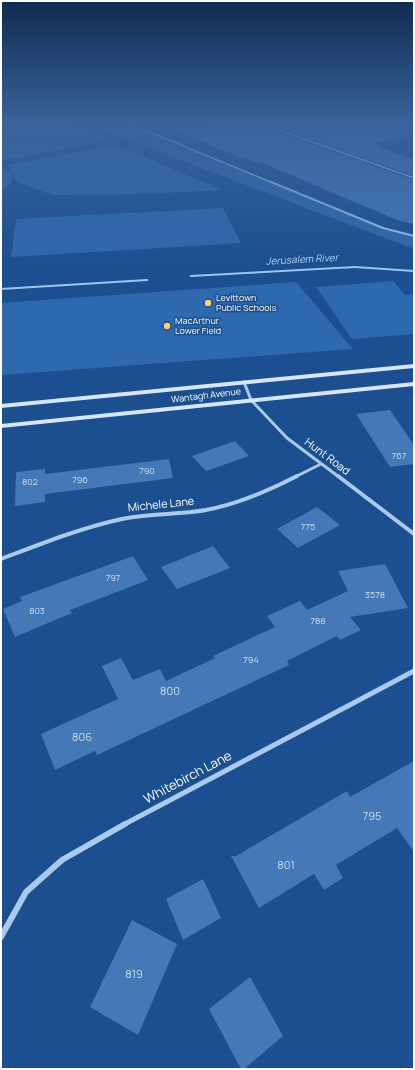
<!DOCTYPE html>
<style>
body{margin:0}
#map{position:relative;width:415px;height:1070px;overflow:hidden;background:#1b4f8f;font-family:Manrope,sans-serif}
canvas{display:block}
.frame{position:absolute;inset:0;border:2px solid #fff;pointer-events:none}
</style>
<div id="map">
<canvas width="415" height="1070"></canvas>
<div class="frame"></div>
</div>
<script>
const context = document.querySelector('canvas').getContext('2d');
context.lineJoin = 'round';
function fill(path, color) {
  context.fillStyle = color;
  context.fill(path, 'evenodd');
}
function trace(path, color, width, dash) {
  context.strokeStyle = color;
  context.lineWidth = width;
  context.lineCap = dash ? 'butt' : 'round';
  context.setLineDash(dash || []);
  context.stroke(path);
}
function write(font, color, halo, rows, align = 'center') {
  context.font = font + ' Manrope,sans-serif';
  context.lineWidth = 3;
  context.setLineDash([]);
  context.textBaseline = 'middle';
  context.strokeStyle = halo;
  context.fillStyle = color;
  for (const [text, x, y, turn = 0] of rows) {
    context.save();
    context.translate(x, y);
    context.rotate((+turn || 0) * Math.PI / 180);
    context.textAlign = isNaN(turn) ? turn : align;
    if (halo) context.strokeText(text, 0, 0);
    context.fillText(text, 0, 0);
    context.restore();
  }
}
fill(new Path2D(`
 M1 122H72L109 140 1 161Z
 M128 125 384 229 414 237V249L99 129Z
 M116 145 222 190 138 194 53 195 17 182 8 165Z
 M1 167 11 172 12 182 1 191Z
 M223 208 241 243 11 257 16 219Z
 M393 281 405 295 414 294V334L352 339 316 287Z
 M296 282 353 349 1 375V303Z`), '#2e69ad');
fill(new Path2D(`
 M355 266 414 270V272L355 268 191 277 189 276 191 275Z
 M147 279H148V281L1 290V288Z`), '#9cc4f0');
fill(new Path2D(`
 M209 122H254L255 124 414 180V224L397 220 263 163 260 164 244 157H240L173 130 208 124Z
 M263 122H376L377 124 414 135 372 144 414 160V176Z
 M386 122H414V131Z
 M390 410 414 445V464L390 467 356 414Z
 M235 441 249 456 206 471 192 456Z
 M169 459 173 478 45 494V502L15 506 16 472 45 469V474Z
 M317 507 340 525 298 548 277 529Z
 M213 546 230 568 177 589 161 567Z
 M133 556 148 580 70 610 72 613 15 637 3 609 22 601 20 597Z
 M385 564 408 608 350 617 361 630 340 640 337 636 287 661 289 665 97 755 95 751 55 770 41 734 118 699 102 666 121 658 133 680 160 669 166 681 215 658 213 656 275 627 267 616 300 601 307 610 348 591 338 571Z
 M414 761V852L397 828 336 865 343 878 324 890 314 874 259 908 231 856H236L347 791 350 797Z
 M203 879 221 918 183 940 166 899Z
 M132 920 177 944 138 1035 90 1007Z
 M250 977 283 1036 244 1069H241L209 1009Z`), '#4478b7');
trace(new Path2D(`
 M125 122 273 183
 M256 122 414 178
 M378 122 414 133`), '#a9c9ee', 1.5);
trace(new Path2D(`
 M271 182 383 228 414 236`), '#a9c9ee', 2);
trace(new Path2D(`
 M244 382 251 400 287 438 339 477
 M295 477 321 464`), '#a9c9ee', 3);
trace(new Path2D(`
 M338 476 414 534
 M1 559C41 544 80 528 122 519 150 513 178 515 206 510 238 504 268 491 297 476`), '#a9c9ee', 4);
trace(new Path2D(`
 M123 825 414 671`), '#a9c9ee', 5);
trace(new Path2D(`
 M1 937 26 892 62 860 125 824`), '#a9c9ee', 6);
fill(new Path2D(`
 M414 364V368L1 408V404Z
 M414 382V386L1 428V424Z`), '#d6e6fa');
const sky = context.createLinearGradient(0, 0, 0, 272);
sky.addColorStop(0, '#0f2b4f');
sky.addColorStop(0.45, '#39639b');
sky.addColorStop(1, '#39639b00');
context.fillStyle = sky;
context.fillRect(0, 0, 415, 272);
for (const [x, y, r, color] of [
 [208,303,4,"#ffd166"],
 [167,326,4,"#ffd166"]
]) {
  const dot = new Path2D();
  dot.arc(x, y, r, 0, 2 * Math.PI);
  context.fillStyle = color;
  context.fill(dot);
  trace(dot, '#1b4f8f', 1.5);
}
write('9px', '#fff', '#1b4f8f', [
 ["Levittown",216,298],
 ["Public Schools",216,308],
 ["MacArthur",175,321],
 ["Lower Field",175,331]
], 'left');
write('9px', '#fff', '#1b4f8f', [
 ["Wantagh Avenue",206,396,-7]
]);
write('9px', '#d0dded', null, [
 ["767",399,456],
 ["790",147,471],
 ["796",80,480],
 ["802",30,482],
 ["775",308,527],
 ["797",113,578],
 ["3578",375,595],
 ["803",37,611],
 ["788",318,621],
 ["794",251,660]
]);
write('italic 10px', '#b5d3f5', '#1b4f8f', [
 ["Jerusalem River",302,260,-3]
]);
write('11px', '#fff', '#1b4f8f', [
 ["Hunt Road",327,457,37],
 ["Michele Lane",161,505,-6]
]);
write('11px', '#d0dded', null, [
 ["800",170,692],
 ["806",82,738],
 ["795",372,817],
 ["801",286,866],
 ["819",134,975]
]);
write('13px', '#fff', '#1b4f8f', [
 ["Whitebirch Lane",188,778,-28]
]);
</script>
